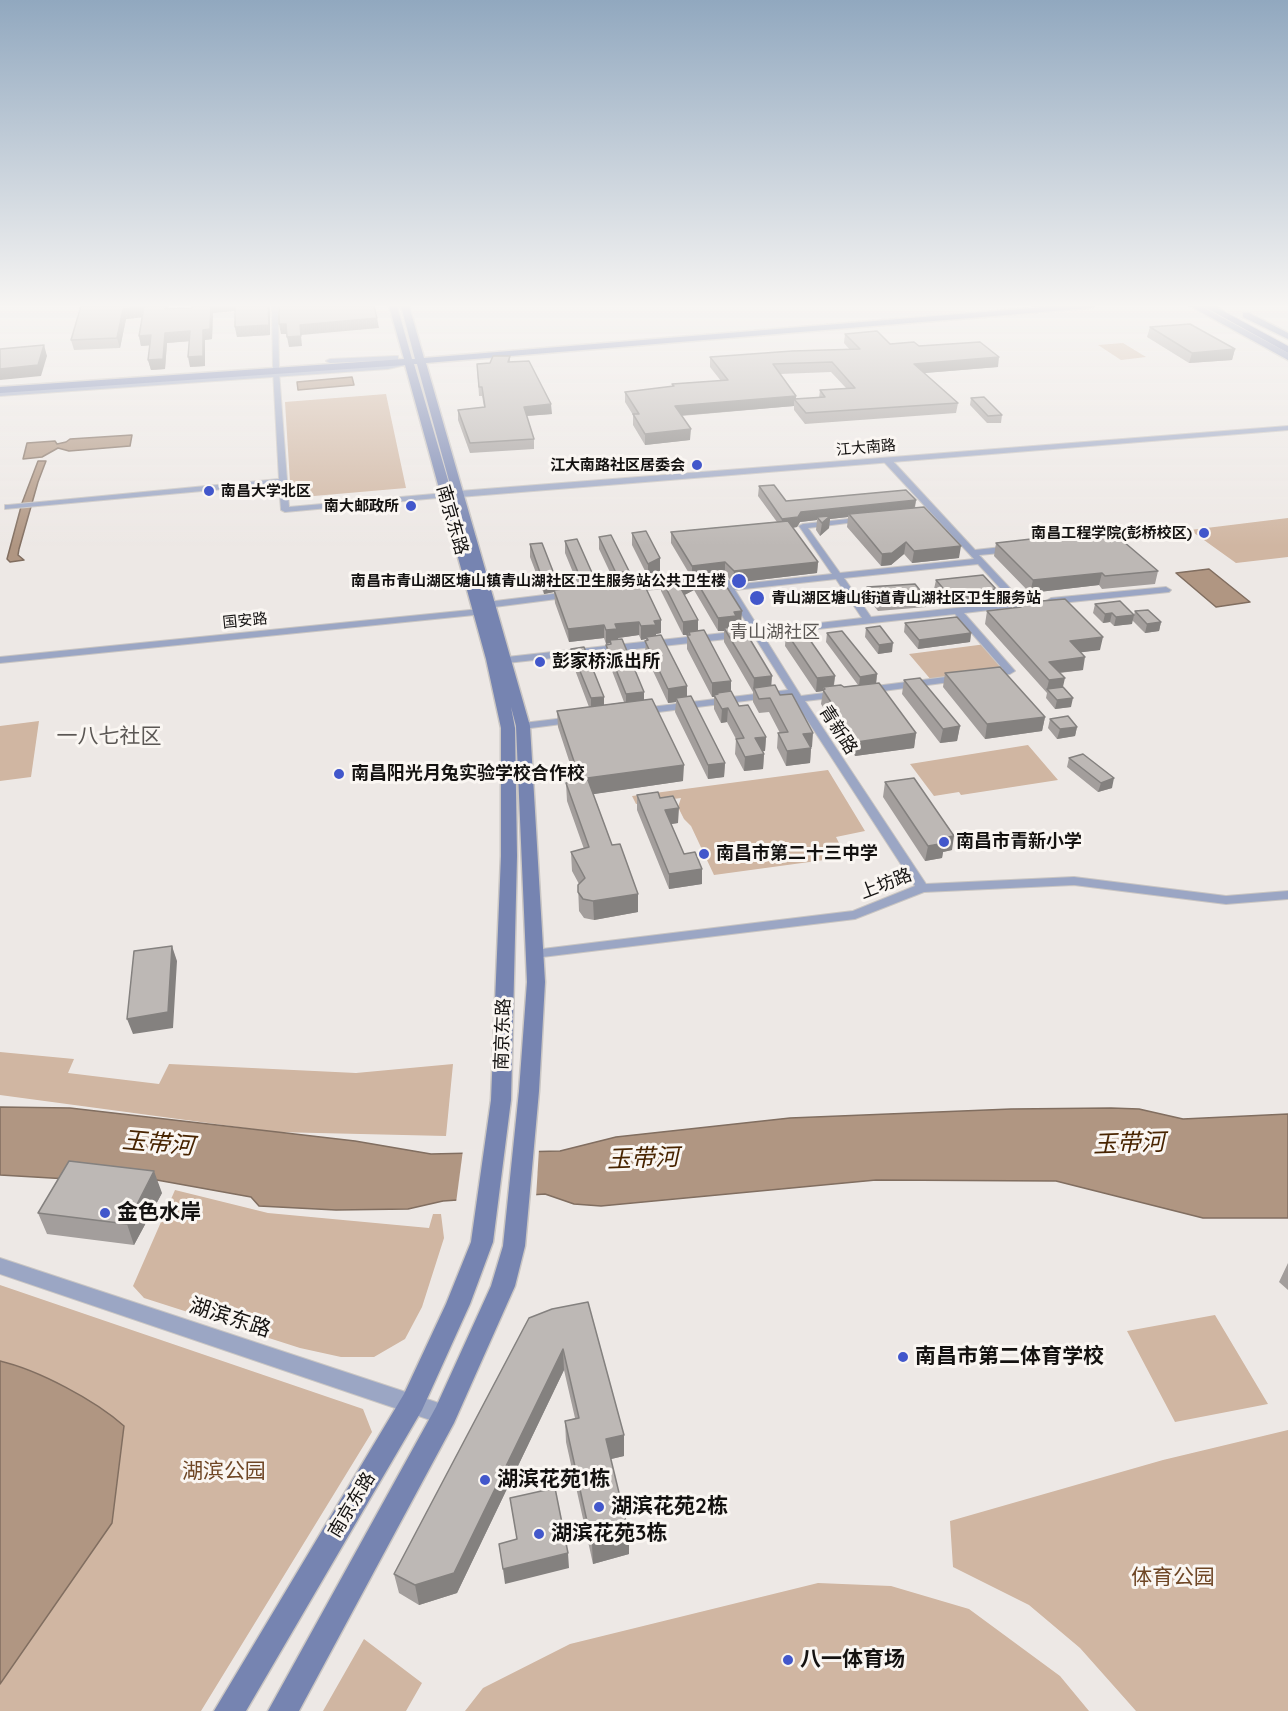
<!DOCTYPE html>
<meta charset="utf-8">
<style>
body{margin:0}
canvas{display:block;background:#ede8e5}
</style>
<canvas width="1288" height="1711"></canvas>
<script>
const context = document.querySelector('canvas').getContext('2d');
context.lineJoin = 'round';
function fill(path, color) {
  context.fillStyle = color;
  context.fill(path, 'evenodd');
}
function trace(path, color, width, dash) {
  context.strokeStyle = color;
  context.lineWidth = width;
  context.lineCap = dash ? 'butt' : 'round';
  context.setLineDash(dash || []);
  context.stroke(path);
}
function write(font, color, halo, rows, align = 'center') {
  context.font = font + ' Quicksand,"Noto Sans SC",sans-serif';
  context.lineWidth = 6;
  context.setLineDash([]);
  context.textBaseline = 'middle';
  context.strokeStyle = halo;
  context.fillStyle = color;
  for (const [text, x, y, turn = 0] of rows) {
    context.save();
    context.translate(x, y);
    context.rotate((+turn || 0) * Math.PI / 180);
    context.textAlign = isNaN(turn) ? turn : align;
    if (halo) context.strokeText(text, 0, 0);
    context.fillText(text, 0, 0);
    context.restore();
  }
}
fill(new Path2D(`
 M1123 343 1146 357 1121 360 1098 345Z
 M386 394 406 488 291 498 285 402Z
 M1288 518V557L1236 563 1190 530Z
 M986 644 1010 671 932 681 909 654Z
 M39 721 31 777 0 781V726Z
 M1028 745 1058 780 961 795 959 792 934 796 910 764Z
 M828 770 865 831 836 837 846 857 714 875 691 826 684 819 678 807 681 798 636 804 632 796Z
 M0 1052 74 1059 68 1073 159 1084 169 1064 356 1073 453 1064 446 1136 275 1132 0 1095Z
 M175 1190 268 1213 429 1228 433 1214H441L444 1238 422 1307 405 1339 374 1357H341L300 1348 144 1298 133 1286Z
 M0 1285 363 1409 372 1432 201 1711H0V1684L112 1523 124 1427C95 1400 38 1370 0 1361Z
 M1215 1315 1268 1404 1175 1422 1127 1331Z
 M1288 1430V1711H1136L1080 1648 1029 1605 953 1567 950 1521 1163 1460Z
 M818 1583 891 1586 969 1609 1060 1676 1089 1711H465L483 1688 570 1644Z
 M364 1639 422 1683 406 1711H323Z`), '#d0b6a2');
const water = new Path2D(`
 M352 377 354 385 298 390 297 382Z
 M132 435 130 446 69 451 58 448 42 457 23 459 27 443 55 441 57 444 66 442 70 439Z
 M38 461H46L38 482 19 549 18 555 24 560 10 562 7 559 22 503Z
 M1209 569 1250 602 1216 607 1176 573Z
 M0 1107 70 1108 355 1141 431 1154 560 1151 616 1137 790 1118 1011 1109 1111 1108 1139 1109 1183 1119 1288 1114V1218H1203L1056 1181 876 1180 601 1206 574 1204 545 1194 443 1201 408 1209 336 1210 259 1206 251 1197 129 1175 68 1179 0 1175Z
 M0 1361C38 1370 95 1400 124 1426L112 1523 0 1684Z`);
fill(water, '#b09682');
trace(water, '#816e60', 1.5);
fill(new Path2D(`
 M539 1149 536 1198 456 1203 463 1150Z`), '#ede8e5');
const minor = new Path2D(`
 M272 306H278L279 371 289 507 445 493 449 495 448 497 285 512 281 510 279 484 5 509V505H8L279 479 273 371Z
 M884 458H890L975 550 1011 546 1015 549 1011 552 979 555 1023 602V606L964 613 1015 671 1010 674 986 676V672L1003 669 955 614 763 635 801 696 839 691 844 694 839 697 805 701 926 884 1074 877 1226 896 1288 891V899L1226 904 1074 885 924 892 855 919 534 958 529 957 527 954 529 951 534 950 853 911 915 886 791 695 643 714 638 711 643 708 788 690 754 636 507 663 502 660 507 657 751 630 721 582 705 584 701 581C706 576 720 576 727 577L732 585 832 574 799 526 803 524 866 517V521H863L808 528 840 573 974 559 884 462ZM978 564 1013 602 871 617 844 578ZM836 579 862 618 760 630 735 590Z
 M676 581 680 584 679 586 631 592 626 589 631 586Z
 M1166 587 1171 590 1169 592 1051 604 1046 601 1051 598Z
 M569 592 574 595 572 597 479 609 474 606 479 603Z
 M961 675 965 676V680L868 693 863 690 868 687Z
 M573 717 578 720 577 722 523 729 518 726 523 723Z`);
const tertiary = new Path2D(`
 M395 356H398V360L330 363 326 361 330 359Z
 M407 360 411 362 410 364 388 369 0 396V392L388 365Z
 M1288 426V430L447 498 443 495 447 492Z
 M490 608 495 611 494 613 0 663V657Z
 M0 1258 445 1405 452 1408 455 1415 452 1422 445 1425 0 1274Z`);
const secondary = new Path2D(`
 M389 306H397L412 359H415L401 306H409L424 358 1057 306H1094L1090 308 426 363 530 726 545 982 539 1091 525 1246 515 1286 454 1423 299 1711H268L436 1407 491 1286 503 1246 519 1091 527 982 516 726 511 707 515 728 517 856 511 1100 493 1242 470 1304 422 1410 246 1711H214L404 1394 446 1304 471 1242 491 1100 501 856V728L486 659 405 365 0 393V387L404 359ZM414 364H417L462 528Z
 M1190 306H1201L1288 353V360Z
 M1243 313H1249L1288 333V339L1243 317Z`);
const primary = new Path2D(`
 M1203 306H1214L1288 346V353Z`);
trace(minor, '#cac6c3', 2);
trace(tertiary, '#cac6c3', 2);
trace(secondary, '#cac6c3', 3);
trace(primary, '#cac6c3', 2);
fill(minor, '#9ba6c4');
fill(tertiary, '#9ba6c4');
fill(secondary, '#7684b1');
fill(primary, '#5c6ca2');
fill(new Path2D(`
 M81 306H169L168 309 270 306V335L237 337 235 327V311L213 313 212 339 205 340V366L190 367 189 341 167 343 165 369 151 370 148 360 150 345 141 346 139 336 142 317 126 319 120 348 74 350 71 340Z
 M1150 327 1235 349 1232 360 1189 363 1147 337Z
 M845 334 890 344 919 346 998 367 924 373 958 403 956 413 805 424 794 410V406L681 416 690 440 645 445 633 425V415L625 402V392L672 387V384L721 381 710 367V357L850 350 844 343ZM831 372 846 388 820 390 819 398 796 399V396L780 374Z
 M510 356V362L552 414 527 416 534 439V449L470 453 458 420V410L484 407 482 396H479L477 364 490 363Z
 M971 398 1002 415 1001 423H987L970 405Z
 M759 486 786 501 916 500 915 508 959 558 912 563 904 554 891 565 881 566 847 527 848 517 830 519 829 528 820 536 816 530 817 520 800 522 797 527 793 528 818 562 817 573 733 583 725 574H720V577L741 625H736V627L772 686 780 695 812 747H811L810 763 786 766 777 748 778 733H780L769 712 759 713 753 702V692L724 642V631H718L694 590 684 595 698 620V631L739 706 766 737 765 751H763L764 754 763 769 744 771 735 754 736 739 727 722 721 723 714 709V697H712L687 649V635H688H683L661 591V578L690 575 671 543V532L777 522 758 496Z
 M632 533 660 558V571L648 577 632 545Z
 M599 537 629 571V582L661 620V633L656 634V635L687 686V696L725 763 724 777 708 779 675 712 676 702 668 703 645 654 646 639 641 640 639 635 618 638 644 700 683 781 593 794 612 845 638 894V912L594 920 584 918 579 911 578 885 579 884 572 871 571 852 584 849 567 801 566 783 576 782 558 727 557 711 589 707 572 662 571 649 604 697V705L624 702 607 658 606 645 610 644V643L606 644 604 638 569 642 555 603 554 592 544 594 530 557V544L556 589 579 587 565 553V541L593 575V585L615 583 599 549Z
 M996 543 1158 571 1155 584 1102 589 1099 585 1030 593 994 556Z
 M936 580 996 589 995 598 947 603 934 589Z
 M867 587 927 599 926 607 878 611 866 596Z
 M1018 603 1100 650 1081 652 1083 670 1060 673 1063 687 1071 707 1055 709 1046 698 1047 693 985 624 987 611 1017 608Z
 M1095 604 1134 615 1135 611 1161 622 1159 631 1145 633 1132 620V624L1114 626 1110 622 1103 623 1093 613Z
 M905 623 971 633 970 642 918 649 904 632Z
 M866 628 892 652 878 654 865 637Z
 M786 632 835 676 834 686 844 687 858 685 826 642 827 633 877 674 876 683 916 733 914 748 855 756 821 704 823 691 816 692 785 646Z
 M945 673 1045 717 1042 731 985 739 943 687Z
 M904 680 960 726 957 741 940 743 902 694Z
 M1050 719 1077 727 1075 736 1057 739 1048 728Z
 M1069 758 1112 788 1098 792 1067 767Z
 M885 782 952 850 943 852 942 858 925 861 883 797Z
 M637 795 660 798 678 823 671 824 684 854 702 869V884L669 889 637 810Z
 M162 1193 134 1245 47 1234 38 1213Z
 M1288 1263V1290L1279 1282Z
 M552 1309 624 1435V1456L611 1459 629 1554 593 1564 566 1442 565 1421 575 1418 564 1370 457 1593 419 1605 399 1593 394 1574Z`), '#a39e9c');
fill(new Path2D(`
 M211 306H235V311L213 313 212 339 205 340V366L190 367 188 357 203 330Z
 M268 306H270V335L237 337 235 327Z
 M144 307 146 317 126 319 120 348 117 338 123 309Z
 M377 318 379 328 301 335 300 325Z
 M279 324H286L288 334H281Z
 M190 331 192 341 167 343 165 369 151 370 148 360 165 333Z
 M151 335 154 345 141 346 139 336Z
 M301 336 302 346 289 347 287 337Z
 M44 345 47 356 41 376 0 380V369Z
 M1235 349 1232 360 1189 363 1192 353Z
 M999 357 998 367 913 374 914 364Z
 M796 396V401L794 399V406L675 416V406Z
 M551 404 552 414 525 416 524 407Z
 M691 429 690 440 645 445V434Z
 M916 500 914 510 849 514 848 517 830 519 829 528 820 536 822 523 817 517V520L800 522 797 527 781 529 782 519 801 512Z
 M906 542 904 554 891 565 881 566 882 554Z
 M961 546 959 558 912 563 914 551Z
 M660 558V571L648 577V564Z
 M725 562V574H720V584L694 577V590L679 598V585L692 577V566Z
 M818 562 817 573 733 583 734 571Z
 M629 571V584L616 586V573Z
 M1102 573 1099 585 1030 593 1033 580Z
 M593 575 594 588 580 590V577Z
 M556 579V592L554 590V592L544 594 543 581Z
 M983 590 981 599 947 603 948 594Z
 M742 611 741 625H736L735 629 724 628V631H718V618L734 612Z
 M1112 613 1110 622 1103 623 1105 614Z
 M1134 615 1132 624 1114 626 1116 617Z
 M661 620V633L656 634V638L646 637V639L641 640V626L654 621Z
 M698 620V634L689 632 688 635H683V622Z
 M639 622V635L618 638V642L610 640V643L606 644V630L615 624Z
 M1161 622 1159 631 1145 633 1147 624Z
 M604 625V638L569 642 568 629Z
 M971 633 970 642 918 649 919 640Z
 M1103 637 1100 650 1068 654 1070 641Z
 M893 643 892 652 878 654 879 645Z
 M1085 657 1083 670 1046 674 1049 662Z
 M877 674 876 684 859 686 860 677Z
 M772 676 771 690 754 688 753 692 754 678Z
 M835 676 833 689 823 687V691L816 692 817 678Z
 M1065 678 1062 691 1047 689 1046 693 1049 680Z
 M731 681V695L717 693V697L714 695V697H712V683Z
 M687 686V700L676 698V702L668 703V689Z
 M644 692V706L626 708V694Z
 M604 697V711L591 712V698Z
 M1073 698 1071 707 1055 709 1057 700Z
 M728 708 727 722 721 723 722 709Z
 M1045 717 1042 731 985 739 987 724Z
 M960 726 957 741 940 743 943 729Z
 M1077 727 1075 736 1057 739 1060 729Z
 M813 733 812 747 802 748 803 734Z
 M916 733 914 748 855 756 857 742Z
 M766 737 765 751 755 752V738Z
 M811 748 810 763 786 766 787 751Z
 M764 754 763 769 744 771 745 757Z
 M725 763 724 777 708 779V765Z
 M684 765 683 781 581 796 580 779Z
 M1114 778 1112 788 1098 792 1101 783Z
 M679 808 678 823 665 825V810Z
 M954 836 952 850 943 852 942 858 925 861 928 846 941 838Z
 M702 869V884L669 889V874Z
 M638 894V912L594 920 593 901Z
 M172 946 177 961 173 1028 133 1034 127 1019Z
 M154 1171 162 1193 134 1245 127 1224Z
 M563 1349 564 1370 457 1593 419 1605 415 1585Z
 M624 1435V1456L607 1460 606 1439Z
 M629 1534V1554L593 1564 592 1544Z
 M568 1553 569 1568 505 1584 503 1569Z`), '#84817f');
const building = new Path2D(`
 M81 306H166L165 309 192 308V306H211L210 329 203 330V356L188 357 190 331 165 333 163 359 148 360 151 335 139 336 144 307 123 309 117 338 71 340Z
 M235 306H268L269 325 235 327Z
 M279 306H374L377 318 300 325 301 336 287 337 286 324H279Z
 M1190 324 1235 349 1192 353 1150 327Z
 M877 331 890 344 914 342 919 346 980 342 999 357 914 364 958 403 806 413 794 399 825 397 820 390 855 388 832 362 773 364 796 396 675 406 691 429 645 434 633 414H639L625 392 674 386 672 384 728 380 710 357 792 351 860 349 845 334Z
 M44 345 38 365 0 369V349Z
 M493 356H510L508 362 529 361 551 404 524 407 534 439 470 443 458 410 485 407 482 387H479L477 364 490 363Z
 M984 397 1002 415 988 416 971 398Z
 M774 485 786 501 906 490 916 500 801 512 798 517 782 519 759 486Z
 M924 507 961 546 914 551 906 542 892 553 882 554 849 514Z
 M830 516 822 523 817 517Z
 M788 521 818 562 734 571 725 562 692 566 671 532Z
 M1110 530 1158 571 1105 576 1102 573 1033 580 996 543Z
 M646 531 660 558 648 564 632 533Z
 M611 535 629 571 616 573 599 537Z
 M577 539 593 575 580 577 565 541Z
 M542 543 556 579 543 581 530 544Z
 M720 571 718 573 742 611 734 612 736 616 718 618 694 577 679 585 698 620 683 622 661 578Z
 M983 575 996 589 948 594 936 580Z
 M642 580 661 620 654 621 656 625 641 626 639 622 615 624 617 629 606 630 604 625 568 629 554 590Z
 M915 584 927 599 879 603 867 587Z
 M1065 599 1103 637 1070 641 1085 657 1049 662 1065 678 1049 680 987 611 1021 607 1018 603Z
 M1120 601 1134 615 1116 617 1112 613 1105 614 1095 604Z
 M1148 610 1161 622 1147 624 1135 611Z
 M957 617 971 633 919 640 905 623Z
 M742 626 772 676 754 678 724 628Z
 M880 626 893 643 879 645 866 628Z
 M704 630 731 681 712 683 687 635H690L689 632Z
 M803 630 835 676 817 678 786 632Z
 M842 631 877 674 860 677 827 633Z
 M661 635 687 686 668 689 645 641 648 640 646 637Z
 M622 639 644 692 626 694 606 645 611 644 610 640Z
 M584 647 604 697 591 698 571 649Z
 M1000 667 1045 717 987 724 945 673Z
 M920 678 960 726 943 729 904 680Z
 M879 683 916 733 857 742 823 690 825 689 823 687 841 685 844 687Z
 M775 685 780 695 792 694 813 733 803 734 811 748 787 751 778 733 788 732 770 698 759 699 754 688Z
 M1063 687 1073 698 1057 700 1047 689Z
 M731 691 739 706 748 705 766 737 755 738 764 754 745 757 736 739 744 738 728 708 722 709 714 695 718 694 717 693Z
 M691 696 725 763 708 765 676 698Z
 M652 699 684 765 580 779 557 711Z
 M1068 716 1077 727 1060 729 1050 719Z
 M1083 754 1114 778 1101 783 1069 758Z
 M914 778 954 836 941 838 945 843 928 846 885 782Z
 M588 780 612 845 620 844 638 894 593 901 583 899 578 892V885L585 878 571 852 589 847 566 783Z
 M658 792 660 798 673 796 679 808 665 810 684 854 695 852 702 869 669 874 637 795Z
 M172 946 168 1012 127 1019 134 951Z
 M69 1161 154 1171 127 1224 38 1213Z
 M588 1302 624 1435 606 1439 629 1534 592 1544 565 1421 579 1418 563 1349 454 1573 415 1585 394 1574 529 1318 552 1309Z
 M555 1488 568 1553 503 1569 499 1544 517 1539 510 1498Z`);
fill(building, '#bdb8b5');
trace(building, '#84817f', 1.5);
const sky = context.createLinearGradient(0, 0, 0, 546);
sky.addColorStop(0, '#91a8bf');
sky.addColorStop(0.56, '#f7f5f3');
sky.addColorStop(1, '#f7f5f300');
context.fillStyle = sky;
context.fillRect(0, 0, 1288, 546);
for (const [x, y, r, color] of [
 [697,465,6,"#4257cb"],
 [209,491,6,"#4257cb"],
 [411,506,6,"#4257cb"],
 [1204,533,6,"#4257cb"],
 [739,581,8,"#4257cb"],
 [757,598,8,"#4257cb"],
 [540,662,6,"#4257cb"],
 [339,774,6,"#4257cb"],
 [944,842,6,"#4257cb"],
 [704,854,6,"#4257cb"],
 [105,1213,6,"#4257cb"],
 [903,1357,6,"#4257cb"],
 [485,1480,6,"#4257cb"],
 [599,1507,6,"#4257cb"],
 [539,1534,6,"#4257cb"],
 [788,1660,6,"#4257cb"]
]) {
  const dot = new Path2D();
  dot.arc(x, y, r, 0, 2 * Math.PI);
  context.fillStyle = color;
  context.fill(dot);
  trace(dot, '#faf6f2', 2);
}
write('15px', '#141211', '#faf6f2', [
 ["江大南路",866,448,-5],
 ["国安路",245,621,-6]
]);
write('bold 15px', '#141211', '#faf6f2', [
 ["江大南路社区居委会",685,465],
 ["南昌大学北区",221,491,"left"],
 ["南大邮政所",399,506],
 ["南昌工程学院(彭桥校区)",1192,533],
 ["南昌市青山湖区塘山镇青山湖社区卫生服务站公共卫生楼",726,581],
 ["青山湖区塘山街道青山湖社区卫生服务站",771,598,"left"]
], 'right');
write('18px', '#141211', '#faf6f2', [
 ["南京东路",452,520,74],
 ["青新路",838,730,57],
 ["上坊路",886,884,-21],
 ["南京东路",503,1034,-88],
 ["南京东路",352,1505,-59]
]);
write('18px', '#5b5754', '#faf6f2', [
 ["青山湖社区",775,633]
]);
write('bold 18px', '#141211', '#faf6f2', [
 ["彭家桥派出所",552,662],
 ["南昌阳光月兔实验学校合作校",351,774],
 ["南昌市青新小学",956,842],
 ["南昌市第二十三中学",716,854]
], 'left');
write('21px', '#5b5754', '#faf6f2', [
 ["一八七社区",109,737]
]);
write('bold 21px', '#141211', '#faf6f2', [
 ["金色水岸",117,1213],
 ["南昌市第二体育学校",915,1357],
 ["湖滨花苑1栋",497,1480],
 ["湖滨花苑2栋",611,1507],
 ["湖滨花苑3栋",551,1534],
 ["八一体育场",800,1660]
], 'left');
write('21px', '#141211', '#faf6f2', [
 ["湖滨东路",230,1318,18]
]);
write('21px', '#6f4726', '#faf6f2', [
 ["湖滨公园",224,1472],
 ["体育公园",1173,1578]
]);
write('italic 24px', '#482400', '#faf6f2', [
 ["玉带河",158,1144,5],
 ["玉带河",1129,1144,-2],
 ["玉带河",643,1159,-2]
]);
</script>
